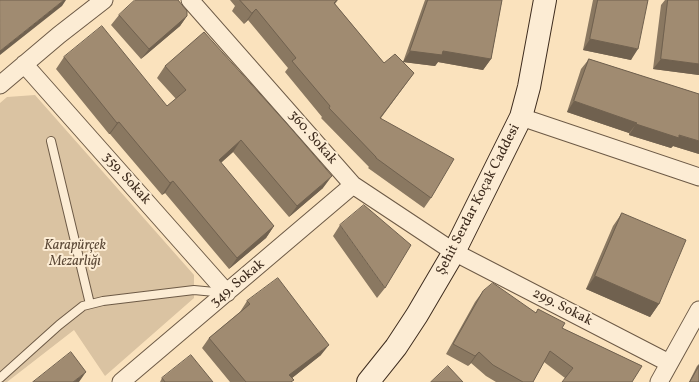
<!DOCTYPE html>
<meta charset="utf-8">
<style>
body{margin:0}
canvas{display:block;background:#fae2bd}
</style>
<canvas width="699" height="382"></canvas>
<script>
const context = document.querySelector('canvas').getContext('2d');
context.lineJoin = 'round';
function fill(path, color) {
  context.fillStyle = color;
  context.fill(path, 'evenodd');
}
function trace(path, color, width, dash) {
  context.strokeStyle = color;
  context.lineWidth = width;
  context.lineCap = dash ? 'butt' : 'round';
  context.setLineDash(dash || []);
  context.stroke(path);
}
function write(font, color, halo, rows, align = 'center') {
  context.font = font + ' Vollkorn,serif';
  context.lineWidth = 4;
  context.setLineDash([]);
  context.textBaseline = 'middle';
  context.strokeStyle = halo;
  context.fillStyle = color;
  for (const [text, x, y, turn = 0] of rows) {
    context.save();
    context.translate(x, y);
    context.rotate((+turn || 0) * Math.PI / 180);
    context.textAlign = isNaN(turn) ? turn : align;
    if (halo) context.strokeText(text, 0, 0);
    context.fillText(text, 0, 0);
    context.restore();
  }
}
fill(new Path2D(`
 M35 95 194 275V298L105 376 74 330 7 382H0V103L7 97Z`), '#dac3a2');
const lane = new Path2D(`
 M51 141 90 304
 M0 378 59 325 83 306 103 301 194 290 225 293`);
const street = new Path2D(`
 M190 0 353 185 454 252 669 363
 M24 64 227 293
 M0 85 59 35 104 0
 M521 117 699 177
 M121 382 353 185
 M659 382 699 310`);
const secondary = new Path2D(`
 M368 382 396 347 417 315 454 252 521 117 529 87 545 0`);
trace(lane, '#6d5a46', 10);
trace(street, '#6d5a46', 19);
trace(secondary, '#3e2c1e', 24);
trace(lane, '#fcecd4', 8);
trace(street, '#fcecd4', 17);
trace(secondary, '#fcecd4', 22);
fill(new Path2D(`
 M230 0H338L335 4 384 63 403 62 425 0H502L491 59 483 70 438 62 435 66 403 62 414 73 381 118 431 198 424 208 368 168 369 167 321 118 322 117 285 72 288 68 248 20 244 24 232 11 235 6Z
 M593 0H648L631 60 583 50Z
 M665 0H699V75L653 69 661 5Z
 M119 15 187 16 180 26 141 59 111 25Z
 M64 57 167 106 176 99 157 78 165 66 323 188 289 217 233 152 221 163 274 226 266 238 229 269 165 193 162 195 110 134H109L56 69Z
 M589 59 699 94V154L673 146 671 148 629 135V133L567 112 581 69Z
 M622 213 659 304 650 317 586 289 613 226Z
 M340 225 385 288 377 298 333 236Z
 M483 291 536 313 538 309 562 328 642 366 565 378 544 362 533 382H496L486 376 471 363 468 366 446 354 475 302Z
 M247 301 321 355 292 378V382H230L202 348 209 338 240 312Z
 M699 364V382H689L697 366Z
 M162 378 213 382H160Z`), '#8a7861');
fill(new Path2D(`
 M64 0H66L62 6 0 55V51Z
 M256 9 248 20 244 24 252 13Z
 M187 16 180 26 141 59 149 49Z
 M590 39 638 49 631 60 583 50Z
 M410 51H443L491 59 483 70 438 62 435 66 403 62Z
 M661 59 699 64V75L653 69Z
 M574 101 637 123 629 133 567 112Z
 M119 122 110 134H109L117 123Z
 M636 124 699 141V154L673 146 671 148 629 135Z
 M241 140 233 152 210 172 219 160Z
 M332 176 323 188 289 217 297 206Z
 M173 181 165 193 162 195 170 183Z
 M274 226 266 238 229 269 237 258Z
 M595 276 659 304 650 317 586 289Z
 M329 345 321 355 287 382 289 375Z
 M479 352 471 363 468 366 475 356Z
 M86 372 79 382H73Z`), '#70614f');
const building = new Path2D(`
 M0 0H64L0 51Z
 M135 0H178L187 11V16L149 49 119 15Z
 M240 0H337L334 3 384 63 395 54 414 73 380 118 454 159 431 198 376 158V157L329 108 330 106 292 61 296 58 256 9 252 13Z
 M428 0H502L491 59 443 51 442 55 410 51Z
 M598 0H648L638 49 590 39Z
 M668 0H699V64L661 59Z
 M102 26 167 106 186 90 165 66 204 32 288 125 332 176 297 206 241 140 219 160 274 226 237 258 173 181 170 183 119 122 117 123 64 57Z
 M589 59 699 94V141L679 135V138L636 124 637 123 574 101Z
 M364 205 411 245 385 288 340 225Z
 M622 213 686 240 659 304 595 276Z
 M278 278 329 345 289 375 294 380 291 382H246L209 338 250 304 247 301Z
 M493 283 536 313 538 309 565 323 562 328 642 366 632 382H562L573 368 550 351 533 382H523L493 365 479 352 475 356 453 344 483 291Z
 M71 352 86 372 73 382H33Z
 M191 355 213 382H165L162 378Z
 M448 366 463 382H431Z
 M699 366V382H690Z`);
fill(building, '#a08b71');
trace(building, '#70614f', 1);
write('14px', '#3e2c1e', '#fcecd4', [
 ["360. Sokak",312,138,49],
 ["359. Sokak",126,179,48],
 ["Şehit Serdar Koçak Caddesi",479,200,-63],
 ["349. Sokak",238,284,-40],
 ["299. Sokak",562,308,27]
]);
write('italic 14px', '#5d4a38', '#fcecd4', [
 ["Karapürçek",75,246],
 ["Mezarlığı",75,262]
]);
</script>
